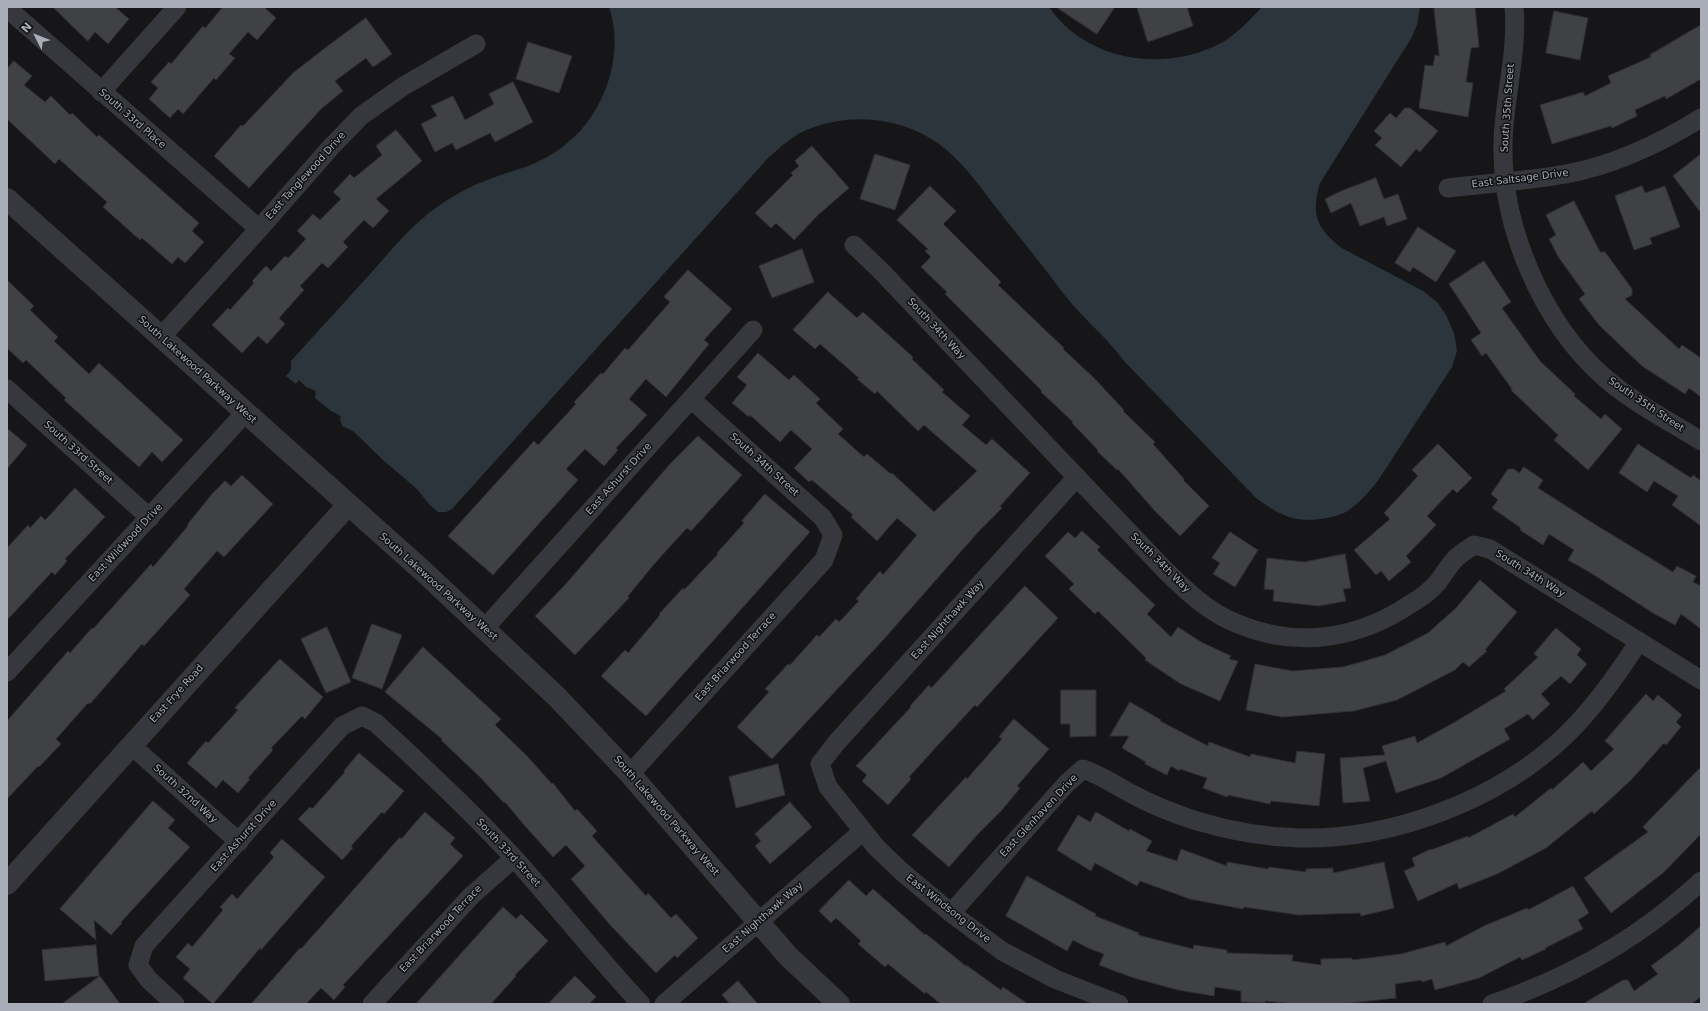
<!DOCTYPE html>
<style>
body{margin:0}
#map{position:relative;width:1708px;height:1011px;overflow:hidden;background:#161618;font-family:"DejaVu Sans",sans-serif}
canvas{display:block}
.frame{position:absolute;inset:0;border:8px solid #a8adb8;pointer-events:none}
.north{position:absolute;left:16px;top:16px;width:40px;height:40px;-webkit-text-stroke:3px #111113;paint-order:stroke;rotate:312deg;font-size:11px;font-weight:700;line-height:16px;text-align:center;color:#a8adb8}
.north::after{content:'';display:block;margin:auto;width:14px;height:18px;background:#a8adb8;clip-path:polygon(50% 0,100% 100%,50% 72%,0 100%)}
</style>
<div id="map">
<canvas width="1708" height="1011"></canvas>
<div class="frame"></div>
<div class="north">N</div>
</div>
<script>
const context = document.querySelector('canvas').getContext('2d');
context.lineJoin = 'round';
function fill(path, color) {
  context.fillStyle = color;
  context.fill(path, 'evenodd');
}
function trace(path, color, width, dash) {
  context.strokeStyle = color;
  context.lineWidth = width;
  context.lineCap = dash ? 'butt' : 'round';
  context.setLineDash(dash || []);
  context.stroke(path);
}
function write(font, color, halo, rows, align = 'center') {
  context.font = font + ' "DejaVu Sans",sans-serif';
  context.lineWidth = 3;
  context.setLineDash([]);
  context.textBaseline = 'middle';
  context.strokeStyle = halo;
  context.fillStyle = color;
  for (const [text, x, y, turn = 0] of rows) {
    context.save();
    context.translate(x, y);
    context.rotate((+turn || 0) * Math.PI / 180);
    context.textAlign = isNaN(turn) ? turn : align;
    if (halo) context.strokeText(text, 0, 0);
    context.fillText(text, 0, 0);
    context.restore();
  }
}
fill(new Path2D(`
 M609 7H1049C1087 62 1165 73 1221 43 1237 34 1250 20 1262 7H1420L1417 25 1412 37 1320 183C1311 214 1316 227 1340 247L1423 291 1437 302 1446 315 1454 333 1457 351 1452 367 1379 479C1371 490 1356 507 1344 513 1326 520 1301 523 1284 515 1274 511 1266 505 1257 499L1124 361C1106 336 1081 317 1063 293 1043 266 1022 240 1001 214 982 190 964 162 939 144 902 117 851 112 809 129 794 134 781 147 769 157L452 509 446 512H438L429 504 417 489 383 460 353 431 342 426 340 419 341 416 331 411 315 398 316 391 306 387 299 380 296 384 286 376 291 370V361C317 332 344 303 370 274 389 253 407 230 429 213 447 199 469 186 490 179 504 173 519 170 533 164 571 148 597 118 609 79 616 56 617 30 609 7Z`), '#2c353c');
const building = new Path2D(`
 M53 7H115L129 19 108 44 95 32 88 41Z
 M223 7H264L276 18 257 40 248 32 229 54 235 58 216 80 214 78 183 114 178 109 170 118 149 99 158 88 151 82 169 62 171 64 203 26 205 28Z
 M1056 7H1115L1097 34Z
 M1137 7H1187L1193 26 1148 42Z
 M1434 7H1475L1479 47 1471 48 1466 82 1473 83 1468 117 1419 108 1425 65 1433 66 1435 55 1439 56Z
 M1554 11 1588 18 1580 60 1546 53Z
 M366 18 392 54 373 67 366 58 335 81 343 91 322 108 249 188 214 156 241 125 243 126 293 73 325 48Z
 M1701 25V79L1666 99 1665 96 1635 110 1637 116 1612 128 1611 126 1552 144 1540 105 1583 92 1585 96 1611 83 1608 76 1651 57 1650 55Z
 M528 42 572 56 559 93 516 79Z
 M14 61 32 76 24 85 45 102 51 96 70 115 72 113 97 137 99 135 199 223 192 231 204 242 185 263 178 257 172 264 142 238 140 240 103 207 107 202 59 159 55 164 7 119V69Z
 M513 82 533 122 495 142 490 133 456 150 452 143 435 152 421 124 437 116 431 106 453 96 465 120 494 104 489 94Z
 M1405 108H1410L1438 131 1420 152 1416 149 1401 167 1375 145 1382 138 1374 131 1390 113 1396 118Z
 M396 130 422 161 376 199 389 211 373 228 364 220 343 242 348 247 328 268 322 263 300 286 304 290 279 318 285 324 267 344 258 336 242 353 212 325 228 308 230 310 254 283 252 281 266 266 271 271 285 256 288 258 306 239 297 231 313 214 320 220 341 199 333 192 350 174 354 178 382 155 376 146Z
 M812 146 849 188 818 215 794 240 776 223 771 228 755 213 793 175 791 173 799 166 795 161Z
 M875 154 910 165 895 210 860 199Z
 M1701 154V213L1673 176Z
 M1376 178 1384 199 1398 194 1407 219 1387 226 1384 217 1360 226 1351 203 1331 213 1325 199 1341 191Z
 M930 186 956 211 943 224 1001 282 998 285 1064 348 1063 349 1094 378 1124 410 1123 411 1155 442 1153 444 1184 479 1183 480 1209 506 1180 536 1154 510 1118 469 1117 470 1097 451 1098 450 1072 423 1073 422 1041 392 1042 391 945 294 947 292 921 267 931 257 925 251 928 249 897 220Z
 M1642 186 1645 193 1665 186 1680 227 1650 238 1652 244 1634 250 1615 196Z
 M1574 201 1600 252H1605L1632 289V295L1625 299 1679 349 1682 345 1701 358V397L1689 388 1685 394 1642 366 1599 325 1579 299 1585 294 1559 258 1549 239 1556 235 1546 215Z
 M1418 227 1456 251 1436 282 1413 267 1410 272 1395 263Z
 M802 249 814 282 772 298 759 266Z
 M1484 261 1511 302 1502 308 1540 361 1575 394 1574 396 1601 419 1605 414 1622 429 1588 470 1554 440 1558 435 1511 390 1512 389 1486 353 1482 356 1471 340 1481 333 1449 284Z
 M688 270 732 309 704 340 709 344 666 397 646 379 629 399 647 415 616 448 618 450 604 466 585 449 566 469 578 480 493 575 448 536 534 441 538 445 576 404 574 402 601 373 603 374 625 348 628 350 670 302 664 297Z
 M7 280 34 306 30 310 58 337 54 341 89 374 99 363 183 440 162 462 152 452 139 467 64 400 66 398 26 360 23 363 7 348Z
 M828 292 857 318 863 312 913 357 912 359 944 390 942 392 970 416 962 425 986 445 992 439 1030 473 1000 506 1002 508 979 531 884 639 772 759 737 727 769 692 765 689 788 664 790 665 817 635 819 637 836 619 839 622 859 601 856 599 880 571 883 575 917 535 897 518 877 541 851 517 853 515 812 480 809 482 794 468 812 449 791 430 780 442 750 415 749 417 732 403 747 385 737 377 758 353 789 380 794 375 820 399 816 403 843 429 838 434 864 457 867 454 891 474 892 473 934 512 977 471 924 425 918 431 877 391 875 394 857 379 859 378 820 344 815 349 793 330Z
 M7 428 27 445 7 469Z
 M698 436 742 475 691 531 687 528 655 563 628 596 629 598 575 655 535 616 564 586 670 464Z
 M1438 444 1472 478 1457 493 1453 489 1427 516 1436 525 1406 556 1411 562 1389 581 1381 571 1376 575 1354 550 1390 519 1384 513 1418 476 1412 470Z
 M1638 444 1691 478 1693 475 1701 481V526L1672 505 1678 496 1654 481 1647 492 1619 473Z
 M1524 467 1543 480 1538 488 1591 522 1673 572 1677 566 1696 576 1693 582 1701 586V629L1681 614 1675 625 1653 613 1591 573 1568 560 1574 550 1549 534 1543 545 1520 530 1521 528 1492 508 1498 500 1491 494 1508 469H1514L1519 473Z
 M242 475 273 504 224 557 217 551 184 589 190 595 144 646 142 644 90 704 88 703 56 739 61 744 39 767 38 766 7 799V721L68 651 70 653 92 628 93 629 151 564 153 567 188 526 187 525 212 494 225 481 231 486Z
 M75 488 105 517 65 559 67 561 55 575 52 572 7 620V548L28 525 30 528 41 516 45 520Z
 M765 494 810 532 646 716 601 676 625 650 628 653 660 615 659 614 683 588 684 590 718 554 717 553 744 523 742 521Z
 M1082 531 1100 547 1097 550 1155 605 1147 614 1171 637 1178 627 1201 642 1231 656 1229 659 1238 661 1220 701 1181 684 1145 660 1146 658 1098 611 1095 614 1069 589 1074 584 1045 556 1068 532 1075 538Z
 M1230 532 1258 550 1235 587 1213 574 1220 563 1212 558Z
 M1345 554 1351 588 1343 589 1346 601 1319 606 1273 601 1274 590 1264 589 1267 558 1304 562Z
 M1480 580 1517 612 1485 650 1487 651 1469 667 1463 662 1455 670 1397 700 1354 711 1282 717 1246 710 1255 664 1292 671 1343 667 1385 655 1428 633 1456 608Z
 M1025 586 1058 618 977 707 975 705 938 745 909 777 911 779 888 805 862 781 867 775 856 766 911 707 910 706 929 685 931 688Z
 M372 624 402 635 382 689 352 678Z
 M327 627 351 682 326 693 301 639Z
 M1556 628 1581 649 1577 655 1587 664 1570 684 1561 676 1541 694 1550 704 1533 720 1528 714 1504 729 1510 739 1441 778 1396 793 1386 761 1363 768 1370 801 1343 803 1340 758 1385 755 1382 746 1415 736 1417 743 1455 722 1506 691 1504 689 1538 657 1534 654Z
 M423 647 501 719 495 725 527 756 552 784 553 783 575 811 577 809 597 831 592 836 646 896 648 893 671 918 676 914 698 938 677 958 675 955 656 973 612 927 571 879 585 866 566 845 553 857 525 826 505 802 504 803 480 777 441 740 442 739 385 692Z
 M280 659 323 697 305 719 302 716 271 748 273 750 248 778 250 779 238 793 223 780 216 788 187 763 206 741 208 743 238 710 235 708Z
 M1061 690H1096V736L1070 737V724H1061Z
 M1646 694 1653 701 1658 695 1682 715 1676 722 1681 727 1666 745 1664 743 1631 780 1594 814 1592 811 1546 848 1497 874 1459 889 1457 883 1418 901 1404 871 1415 866 1412 858 1431 849V850L1468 836V838L1513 814 1515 817 1551 788 1552 790 1583 762 1591 771 1614 749 1605 741Z
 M1130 702 1161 720 1160 721 1208 746 1209 742 1250 757 1251 754 1295 763 1297 751 1325 754 1319 806 1271 801 1270 804 1228 795 1227 797 1203 788 1207 778 1180 769 1179 771 1171 766 1167 775 1145 764 1146 762 1122 748 1129 736H1110Z
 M1014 719 1049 749 1017 786 1020 788 1002 810 977 835 949 867 912 835 966 777 967 779 1002 739 999 737Z
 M359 753 404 791 384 814 382 812 351 846 353 848 342 860 298 819 310 807 312 809 345 772 344 771Z
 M778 764 785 795 736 808 729 777Z
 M1701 767V834L1663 873 1611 913 1584 878 1648 832 1643 827Z
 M153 801 175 820 168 828 190 847 121 922 122 923 111 935 94 920 96 940 60 909Z
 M790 802 812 827 770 864 755 846 761 841 755 834Z
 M425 812 455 838 450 844 463 856 343 985 345 987 334 1000 321 988 306 1004H251L300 948 301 949 400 837 401 839Z
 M1096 812 1129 831 1130 829 1152 841 1146 851 1177 861 1181 849 1227 866V862L1268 869 1269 867 1306 872V869L1333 868V873L1384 862 1394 908 1361 916 1360 913 1299 915 1244 907 1243 909 1190 899 1140 881 1137 886 1095 863 1091 871 1057 850 1078 815 1090 822Z
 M282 839 325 877 261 950 260 948 213 1004 183 978 190 969 176 957 188 943 192 947 223 910 220 907 232 894 237 899 274 857 270 853Z
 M1027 876 1096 914 1095 916 1139 933 1138 935 1193 949 1194 945 1227 950V953L1293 955 1292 961 1321 965V959L1352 958V960L1401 954 1445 942 1446 946 1484 926 1527 908 1528 910 1573 886 1589 913 1578 920 1583 929 1545 948 1546 949 1522 960 1520 957 1479 978 1435 990 1432 979 1422 982 1421 980 1395 984 1396 998 1343 1004H1295L1265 1001V1003L1241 1002V991L1215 987 1214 996 1178 990 1134 978 1099 965 1104 954 1088 948 1073 940 1067 951 1006 916Z
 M849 880 866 896 873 889 925 935 926 934 966 966V965L1001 990 1003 987 1028 1004H941L926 992 925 994 888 964 885 967 858 944 861 941 836 918 831 923 819 911Z
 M503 907 516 919 521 914 548 941 515 975 516 976 491 1004H416Z
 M1701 926V997L1691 1004H1583L1623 980H1628L1634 991 1658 974 1651 966 1679 945Z
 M96 945 99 976 45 981 42 950Z
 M100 976 120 1004H62Z
 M575 976 596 997 589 1004H548Z
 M738 981 758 1004H730L722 995Z`);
fill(building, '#404145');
trace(building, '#303034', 1);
trace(new Path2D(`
 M1514 7C1518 52 1504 98 1503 143 1501 226 1542 323 1605 378 1634 403 1669 421 1701 441
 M7 8 259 229
 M101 92 177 7
 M1448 188C1487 183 1527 181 1566 174 1615 165 1659 144 1701 118
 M854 245 882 272 1163 568C1185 590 1209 613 1238 624 1298 649 1359 639 1412 603 1421 598 1431 590 1438 582 1444 574 1449 565 1456 558 1461 553 1468 549 1474 545L1490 549 1701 680
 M161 337 259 229 331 147 361 116 402 87 476 44
 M7 389 150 518
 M1077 477 837 742 820 764 828 787 876 847 901 871 951 913 1002 951 1055 979 1119 1004
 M484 629 753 330
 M7 672 245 413
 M131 745 239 842
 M630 774 824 560 833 535 823 518 691 399
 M951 913 1067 783 1083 769C1101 775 1115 785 1132 794 1152 805 1175 814 1197 821 1230 831 1265 837 1299 838 1392 840 1499 800 1566 735 1595 707 1618 674 1639 641
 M175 1004 149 980 138 965 144 946 342 726 362 716 376 723C424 767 471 811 515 859 558 907 597 957 641 1004
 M372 1004 471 896 514 858
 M664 1004 863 831
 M1492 1004C1559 981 1621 949 1676 903 1684 896 1693 889 1701 881`), '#37383d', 19);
trace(new Path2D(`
 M7 199 424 572 557 697 630 774 788 956 839 1004
 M7 884 348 505`), '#37383d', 22);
write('10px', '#a8adb8', '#111113', [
 ["South 35th Street",1508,108,-86],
 ["South 33rd Place",132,119,41],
 ["East Tanglewood Drive",306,176,-48],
 ["East Saltsage Drive",1520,179,-7],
 ["South 34th Way",936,329,47],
 ["South Lakewood Parkway West",197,370,42],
 ["South 35th Street",1646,405,34],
 ["South 33rd Street",78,453,42],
 ["South 34th Street",764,465,42],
 ["East Ashurst Drive",619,479,-48],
 ["East Wildwood Drive",126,543,-47],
 ["South 34th Way",1160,563,45],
 ["South 34th Way",1530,574,32],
 ["South Lakewood Parkway West",438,587,42],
 ["East Nighthawk Way",948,620,-48],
 ["East Briarwood Terrace",736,657,-48],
 ["East Frye Road",177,694,-48],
 ["South 32nd Way",185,794,42],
 ["South Lakewood Parkway West",666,816,49],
 ["East Glenhaven Drive",1039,816,-47],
 ["East Ashurst Drive",244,836,-48],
 ["South 33rd Street",508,853,47],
 ["East Windsong Drive",948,909,38],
 ["East Nighthawk Way",763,918,-41],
 ["East Briarwood Terrace",441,929,-47]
]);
</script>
